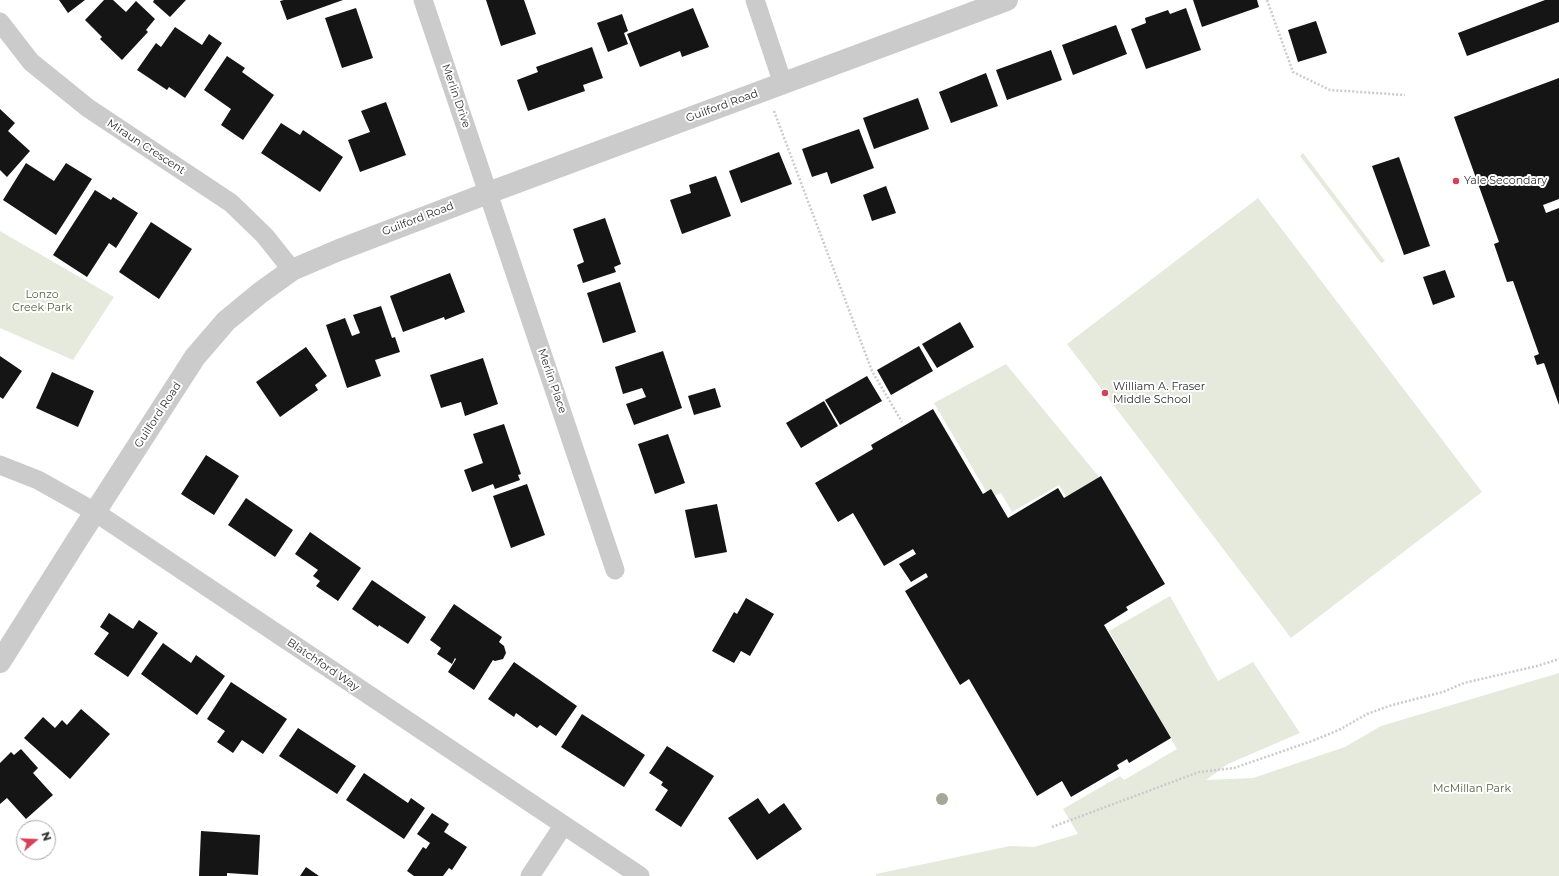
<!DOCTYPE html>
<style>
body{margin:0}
#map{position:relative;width:1559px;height:876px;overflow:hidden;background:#fff;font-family:Montserrat,sans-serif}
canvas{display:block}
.north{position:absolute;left:16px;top:820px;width:40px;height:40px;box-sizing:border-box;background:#fff;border:1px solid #ababab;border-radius:50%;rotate:71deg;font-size:11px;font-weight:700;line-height:16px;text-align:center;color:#2e2e2e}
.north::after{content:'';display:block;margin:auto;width:14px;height:18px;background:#d44158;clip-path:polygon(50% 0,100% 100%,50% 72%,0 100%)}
</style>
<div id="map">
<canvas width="1559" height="876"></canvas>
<div class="north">N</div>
</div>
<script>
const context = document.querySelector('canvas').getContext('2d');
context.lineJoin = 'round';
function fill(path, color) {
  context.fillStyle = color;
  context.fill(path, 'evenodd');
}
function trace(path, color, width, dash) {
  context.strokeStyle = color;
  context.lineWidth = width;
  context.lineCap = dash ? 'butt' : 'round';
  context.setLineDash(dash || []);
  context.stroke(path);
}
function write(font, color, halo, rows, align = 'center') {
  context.font = font + ' Montserrat,sans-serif';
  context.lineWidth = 4;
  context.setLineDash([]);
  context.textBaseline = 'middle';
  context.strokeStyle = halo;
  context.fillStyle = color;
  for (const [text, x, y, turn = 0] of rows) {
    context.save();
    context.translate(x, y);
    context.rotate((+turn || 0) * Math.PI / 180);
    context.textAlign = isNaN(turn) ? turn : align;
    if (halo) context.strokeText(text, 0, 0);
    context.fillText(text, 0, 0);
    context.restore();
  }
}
fill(new Path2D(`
 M1303 153 1385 261 1381 263 1300 156Z
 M1258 198 1482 492 1291 638 1067 344Z
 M0 231 114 297 73 360 0 328Z
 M1006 364 1099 477 1066 497 1059 485 1012 512 1001 493 990 498 934 403Z
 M1170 596 1218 681 1253 662 1300 733 1228 764 1206 780 1253 778 1345 747 1381 726 1559 673V876H876V874L1010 846 1034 847 1078 834 1063 809 1120 776 1124 780 1177 749 1109 631Z`), '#e5eadd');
fill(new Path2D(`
 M59 0H85L68 13Z
 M104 0H113L126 12 136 1 155 19 146 30 148 32 122 60 100 39 102 37 85 20Z
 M154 0H186L170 17 153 2Z
 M284 0H343L287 20 280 1Z
 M486 0H524L536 34 501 46Z
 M1193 0H1257L1259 7 1202 27Z
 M1545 0H1559V22L1467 56 1458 33Z
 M356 8 373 58 342 68 325 18Z
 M693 8 709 47 682 57 680 51 640 67 627 34Z
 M1186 8 1201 50 1146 69 1131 29 1146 23 1145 18 1168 10 1170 14Z
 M622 14 628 31 624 33 628 44 608 52 597 23Z
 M1316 21 1327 53 1298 62 1288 30Z
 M1116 25 1127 54 1073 75 1062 45Z
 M175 27 202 45 209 34 222 43 185 98 169 87 167 90 137 70 156 43 161 47Z
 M592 47 603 78 583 85 585 91 528 111 517 80 538 72 536 67Z
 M1051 50 1062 80 1007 100 996 70Z
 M227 56 245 68 242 72 274 95 243 140 221 125 231 109 204 90Z
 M986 73 998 106 951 123 939 92Z
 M1559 78V199L1543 205 1546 213 1559 208V405L1544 363 1537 365 1534 356 1539 354 1513 281 1507 282 1494 244 1499 242 1454 117Z
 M918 98 929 129 874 149 863 118Z
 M386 102 406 155 360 172 348 140 370 132 361 111Z
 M0 109 15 123 8 131 30 151 7 177 0 170Z
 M281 123 300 135 303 130 343 157 320 192 261 153Z
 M859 129 874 168 831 184 827 172 812 177 802 149Z
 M779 152 792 184 741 203 729 171Z
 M1399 157 1430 246 1404 255 1372 166Z
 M26 163 54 181 66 163 92 179 56 235 3 200Z
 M716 176 731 216 682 234 670 200 691 193 689 185Z
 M886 186 896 213 872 221 863 195Z
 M95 190 111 200 113 197 138 213 116 248 109 243 87 277 53 255Z
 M605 218 621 264 614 267 616 272 583 283 577 265 584 262 573 229Z
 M151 222 192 249 159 299 119 272Z
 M1445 270 1455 297 1433 305 1423 277Z
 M450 273 465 312 445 320 444 317 403 332 390 296Z
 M620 282 636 332 603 343 587 293Z
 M381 306 392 338 395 337 400 352 375 360 381 376 347 388 326 325 345 318 352 336 360 333 353 315Z
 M960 322 974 347 937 368 922 344Z
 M919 346 933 371 891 395 877 370Z
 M306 347 327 376 315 385 318 390 280 417 256 382Z
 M663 351 682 408 634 425 626 404 646 397 642 388 623 394 615 367Z
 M0 356 22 371 3 399 0 397Z
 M483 358 498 404 465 416 461 402 441 408 430 375Z
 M52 372 94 391 78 427 36 408Z
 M867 376 882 401 840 425 825 400Z
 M715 388 721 407 694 415 688 396Z
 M824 401 838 426 801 448 786 423Z
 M933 409 983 494 991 489 1008 518 1058 488 1064 498 1101 476 1165 584 1126 607 1128 610 1104 625 1171 738 1129 763 1127 759 1117 765 1119 769 1071 797 1062 781 1037 796 969 679 960 685 905 591 928 577 926 573 911 582 899 564 916 554 913 549 884 566 853 513 838 522 815 483 873 449 871 445Z
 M504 424 521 474 518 475 520 480 495 489 493 484 472 492 464 470 483 463 473 434Z
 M668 434 685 483 655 494 638 444Z
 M206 455 239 476 214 515 181 494Z
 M527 484 545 535 511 548 493 496Z
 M246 498 293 530 275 557 228 525Z
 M717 504 727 552 695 558 685 510Z
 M310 532 361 568 338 601 316 586 320 581 313 576 318 570 295 554Z
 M372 580 426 617 408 644 379 625 378 627 352 609Z
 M746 598 774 614 750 656 741 651 734 663 712 651 734 612 737 614Z
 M454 604 502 637 499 642 504 646 506 653 503 659 495 661 493 660 474 690 448 672 456 659 455 658 452 664 437 654 441 648 430 640Z
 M109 613 133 629 139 620 158 633 128 677 94 654 109 633 100 627Z
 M163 643 191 663 196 655 225 676 197 715 141 674Z
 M514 662 577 706 556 736 540 725 537 728 516 713 514 717 488 699Z
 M231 682 287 719 263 754 242 740 233 753 217 742 225 731 207 719Z
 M81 709 110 734 70 779 24 738 43 717 55 728 62 720 67 725Z
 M582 714 645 755 624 787 561 747Z
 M298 728 356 766 337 794 279 756Z
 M667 746 714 776 681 827 655 810 668 790 661 785 663 782 649 773Z
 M21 749 38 768 33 773 53 795 26 819 7 798 0 804V763L11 752 14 755Z
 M364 773 408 803 411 798 425 808 404 839 346 800Z
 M758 798 769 814 784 803 802 829 757 860 728 818Z
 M432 813 449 824 444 832 467 847 452 870 449 868 443 876H414L407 871 423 847 426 849 430 843 417 834Z
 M201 831 260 835 258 875 227 873V876H199Z
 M306 867 319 876H300Z`), '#151515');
trace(new Path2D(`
 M1267 0 1293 72 1330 90 1405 95
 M774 111 872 371 902 422
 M1052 827 1199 772 1234 768 1312 741 1339 730 1367 714 1392 705 1443 692 1464 683 1537 666 1559 659`), '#cbcbcb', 2.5, [2, 2]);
trace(new Path2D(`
 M423 0 615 570
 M755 0 783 84
 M0 22 31 62 88 108 231 203 265 236 292 270
 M0 465 38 480 95 512 640 876
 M530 876 563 826`), '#cbcbcb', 19);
trace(new Path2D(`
 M0 662 77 540 195 357 226 321 260 293 292 270 339 250 488 193 1007 0`), '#cbcbcb', 22);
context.fillStyle = '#a1aa96';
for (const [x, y] of [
 [942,799]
]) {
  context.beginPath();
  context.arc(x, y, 6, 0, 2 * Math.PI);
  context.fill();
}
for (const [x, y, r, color] of [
 [1456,181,4,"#d44158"],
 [1105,393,4,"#d44158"]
]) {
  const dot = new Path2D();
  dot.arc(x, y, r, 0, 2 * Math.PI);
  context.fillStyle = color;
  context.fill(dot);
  trace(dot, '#fff', 1.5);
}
write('11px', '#2e2e2e', '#fff', [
 ["Merlin Drive",456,96,71],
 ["Guilford Road",722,106,-20],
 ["Miraun Crescent",146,147,33],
 ["Guilford Road",418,219,-21],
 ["Merlin Place",552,381,71],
 ["Guilford Road",158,415,-57],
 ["Blatchford Way",323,665,34]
]);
write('11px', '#2e2e2e', '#fff', [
 ["Yale Secondary",1464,181],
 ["William A. Fraser",1113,387],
 ["Middle School",1113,400]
], 'left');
write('11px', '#546540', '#fff', [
 ["Lonzo",42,295],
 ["Creek Park",42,308],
 ["McMillan Park",1472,789]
]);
</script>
